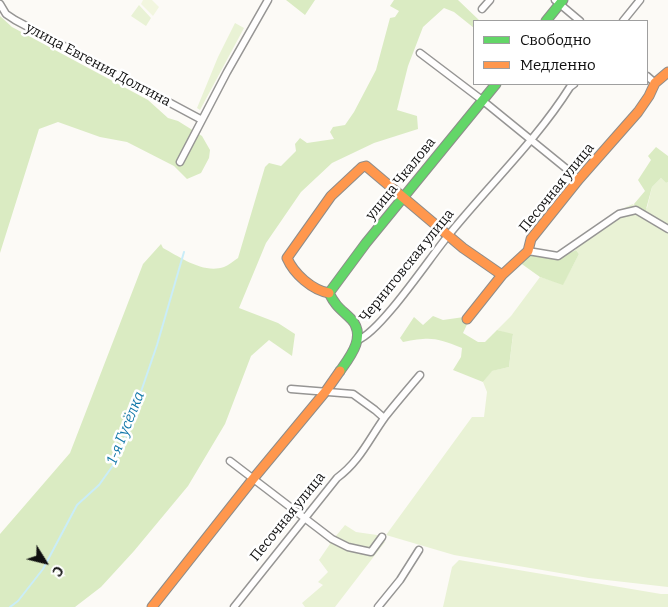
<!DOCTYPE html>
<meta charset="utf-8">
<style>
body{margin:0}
#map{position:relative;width:668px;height:607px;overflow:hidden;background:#fcfaf6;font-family:Bitter,serif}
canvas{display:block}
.legend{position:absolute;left:473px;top:20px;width:175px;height:65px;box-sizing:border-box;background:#fff;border:1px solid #9f9f9f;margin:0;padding:6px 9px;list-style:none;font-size:15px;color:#101010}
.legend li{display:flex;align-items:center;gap:10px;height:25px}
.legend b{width:25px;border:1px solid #9f9f9f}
.north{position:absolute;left:20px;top:537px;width:50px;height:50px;-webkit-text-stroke:4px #fff;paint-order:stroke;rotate:126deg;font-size:14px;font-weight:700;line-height:20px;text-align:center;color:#101010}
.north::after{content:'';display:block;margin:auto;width:18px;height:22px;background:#101010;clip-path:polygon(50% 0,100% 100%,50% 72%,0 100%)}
</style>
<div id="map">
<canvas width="668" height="607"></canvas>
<ul class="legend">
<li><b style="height:6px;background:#63d668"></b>Свободно</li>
<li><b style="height:6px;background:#ff974d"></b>Медленно</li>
</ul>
<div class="north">С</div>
</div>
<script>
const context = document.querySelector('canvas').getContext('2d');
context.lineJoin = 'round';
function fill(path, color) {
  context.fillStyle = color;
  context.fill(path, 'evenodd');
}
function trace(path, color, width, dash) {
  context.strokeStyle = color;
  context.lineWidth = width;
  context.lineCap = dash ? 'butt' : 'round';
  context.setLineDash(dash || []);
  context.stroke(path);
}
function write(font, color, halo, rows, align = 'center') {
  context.font = font + ' Bitter,serif';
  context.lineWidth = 5;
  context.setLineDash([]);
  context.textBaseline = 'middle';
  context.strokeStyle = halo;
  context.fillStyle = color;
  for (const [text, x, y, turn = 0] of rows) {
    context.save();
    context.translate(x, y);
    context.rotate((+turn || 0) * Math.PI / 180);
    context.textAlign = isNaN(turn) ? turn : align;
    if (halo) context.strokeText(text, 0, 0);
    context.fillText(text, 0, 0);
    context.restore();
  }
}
fill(new Path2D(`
 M139 5 151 18 146 26 131 16Z
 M235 23 244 28 200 110 197 108 218 57Z
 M661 178 666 183 668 182V587L589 578 454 555 386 535 472 417H484L487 392 483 382 491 371 509 367 513 335 497 330 511 316 540 277 563 284 579 254 576 250 575 242C593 227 611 213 633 204L636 209 647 208 652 187Z
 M345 525 356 532 377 535 385 542 335 607H305L302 603 323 585 318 582 328 572 319 560 330 544 327 539 329 536 335 537Z
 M459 560 661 594H668V607H443L452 567Z`), '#e9f2d5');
fill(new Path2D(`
 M286 0H315L305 15Z
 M394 0H458L480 21H474V28L454 12 444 8 423 27 408 66 397 110 417 116 418 129 374 143 332 163 301 192 266 243 239 308 278 323 295 334 292 356 269 340 251 356 225 424 188 486 134 551 101 587 75 607H0V534L70 453 143 264 161 244 163 248C180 257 203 274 224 267 229 265 233 261 238 258L265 167 269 163 281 166 296 151 295 144 300 138 307 143 334 139 330 132 333 127 345 125 354 112 376 70 390 18 395 17 399 11 390 6Z
 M0 16 12 27 148 100 168 118 178 121 202 136 210 150 209 158 201 173 187 179 174 166 127 142 100 137 58 122 39 129 0 253Z
 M656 147 668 156V182L666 183 661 178 652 187 645 213 636 209 634 204 645 191 638 180 651 160 648 156Z
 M576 250 579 254 563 285 540 277 519 262 528 254 556 259Z
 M433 316 443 320 471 316 463 333 478 342H485L497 330 513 334 509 367 492 371 483 382 453 370 461 357 462 348C435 337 430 337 403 342L400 338 414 317 423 325Z`), '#daebc2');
fill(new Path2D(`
 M143 0H152L159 7 153 16 141 4Z`), '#f2f6df');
trace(new Path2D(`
 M10 607 18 601 43 569 77 505 99 485 114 464 123 444 157 345 184 252`), '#caedf8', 2);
const street = new Path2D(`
 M555 0 580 21
 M0 4 6 14 15 20 202 120
 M482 9 490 0
 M623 21 640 0
 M420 53 482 100 579 179
 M647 76 655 83
 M180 162 227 72 268 0
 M528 251 558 256 619 214 636 210 668 229
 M358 340C381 331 429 259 447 237 487 187 536 141 570 87L574 84
 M291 389 353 394 375 410 384 418
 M230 461 332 539 348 547 371 552 382 537
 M234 607 337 478C360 461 369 439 385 417 396 403 408 389 420 375
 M378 607 400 580 419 550`);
const fast = new Path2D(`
 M546 21 563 0
 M329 293 366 243 496 84
 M329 293C336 307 341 309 351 319 367 336 350 357 340 371`);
const slow = new Path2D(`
 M329 293C312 290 294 274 287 258L331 196 362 167 366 166 463 248 502 275
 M467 319 502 275 528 251 531 239 579 179 638 112 649 96 655 83 668 72
 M152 607 253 479 326 391 340 371`);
trace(street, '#969594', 9);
trace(fast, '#8d8c8a', 11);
trace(slow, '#8d8c8a', 11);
trace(street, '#fffefe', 6);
trace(fast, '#63d668', 9);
trace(slow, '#ff974d', 9);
write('14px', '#101010', '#fff', [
 ["улица Евгения Долгина",98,65,28],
 ["улица Чкалова",401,179,-51],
 ["Песочная улица",557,188,-51],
 ["Черниговская улица",407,266,-51],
 ["Песочная улица",288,517,-51]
]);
write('italic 15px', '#1278a9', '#fff', [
 ["1-я Гусёлка",126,428,-68]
]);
</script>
